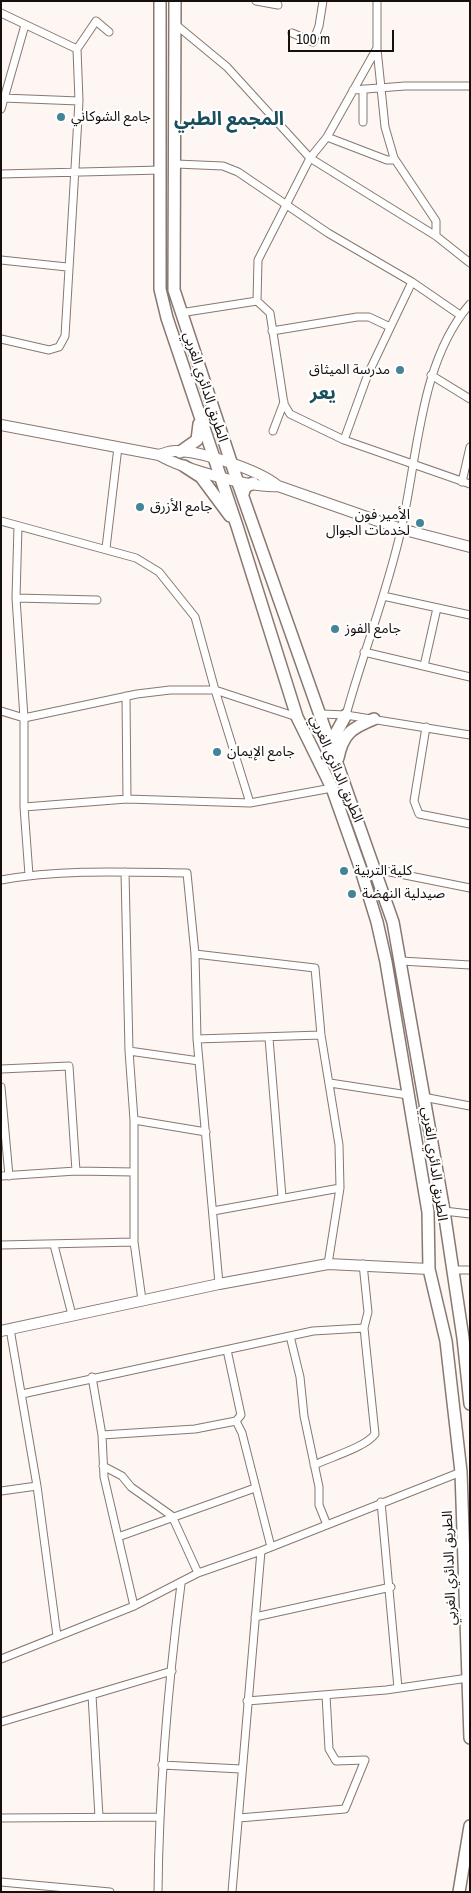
<!DOCTYPE html>
<meta charset="utf-8">
<style>
body{margin:0}
#map{position:relative;width:471px;height:1893px;overflow:hidden;background:#fdf6f2;font-family:"Archivo Narrow",sans-serif}
canvas{display:block}
.frame{position:absolute;inset:0;border:2px solid #16100d;pointer-events:none}
.scale{position:absolute;left:288px;top:30px;width:106px;height:22px;box-sizing:border-box;border:2px solid #16100d;border-top:0;padding-left:6px;font-size:15px;line-height:18px;white-space:nowrap;color:#16100d;-webkit-text-stroke:4px #fff;paint-order:stroke}
</style>
<div id="map">
<canvas width="471" height="1893"></canvas>
<div class="frame"></div>
<div class="scale">100 m</div>
</div>
<script>
const context = document.querySelector('canvas').getContext('2d');
context.lineJoin = 'round';
function trace(path, color, width, dash) {
  context.strokeStyle = color;
  context.lineWidth = width;
  context.lineCap = dash ? 'butt' : 'round';
  context.setLineDash(dash || []);
  context.stroke(path);
}
function write(font, color, halo, rows, align = 'center') {
  context.font = font + ' "Archivo Narrow","Noto Sans Arabic",sans-serif';
  context.lineWidth = 4.5;
  context.setLineDash([]);
  context.textBaseline = 'middle';
  context.strokeStyle = halo;
  context.fillStyle = color;
  for (const [text, x, y, turn = 0] of rows) {
    context.save();
    context.translate(x, y);
    context.rotate((+turn || 0) * Math.PI / 180);
    context.textAlign = isNaN(turn) ? turn : align;
    if (halo) context.strokeText(text, 0, 0);
    context.fillText(text, 0, 0);
    context.restore();
  }
}
const street = new Path2D(`
 M256 1 278 5
 M377 1V48L327 137 310 158 258 260 257 301 270 313 284 404 290 414 344 440 470 484
 M1 13 77 49 79 101 65 336 59 347 49 350 1 339
 M175 24 227 67 310 158 436 236 470 263
 M292 33 313 42 319 26 323 1
 M77 49 96 21 109 32
 M377 49 385 127 394 158 436 221V236
 M363 89V122
 M353 90 405 86H470
 M3 98 79 101
 M1 109 25 25
 M327 137 387 160H395
 M176 164 223 166 238 172 328 233 412 282 460 315
 M1 174 161 170
 M1 260 67 267
 M180 313 257 301
 M272 331 357 317H369L390 327
 M431 375 470 399
 M273 431 284 402
 M344 440 368 374 412 282
 M462 482 470 447
 M1 521 136 558 159 572 195 617 215 690 250 803
 M18 526 16 598 24 718V807L29 875
 M106 548 118 447
 M383 596 470 615
 M16 598 97 600
 M364 652 470 677
 M424 666 437 608
 M126 696 127 799
 M1 711 24 718 137 694 170 690H215L297 717
 M321 714 346 715C363 653 387 593 401 530 418 458 419 362 470 304
 M346 715 470 735
 M426 727 414 801 419 814 470 824
 M24 807 127 799 250 803 332 788
 M375 869 470 888
 M125 872 129 1051 134 1120V1242L142 1300
 M1 880C62 869 126 872 187 873L195 954 197 1039 219 1284
 M195 954 315 968 321 1035 339 1145 340 1188 328 1264
 M401 961 470 965
 M269 1038 282 1197
 M197 1039 321 1035
 M129 1051 199 1061
 M1 1069 69 1066 76 1171 134 1172
 M330 1083 408 1095
 M1 1087 9 1176
 M423 1097 470 1106
 M134 1120 206 1132
 M1 1176 76 1171
 M213 1211 340 1188
 M444 1211 470 1214
 M1 1245 134 1242
 M54 1245 72 1315
 M452 1270H470
 M10 1329 37 1486 57 1636
 M290 1336 300 1377 304 1416 319 1487V1505L327 1525
 M227 1350 241 1415 236 1421 242 1433 271 1547
 M92 1377 102 1435 104 1477 134 1606
 M22 1394 313 1331 364 1328
 M102 1435 195 1429 236 1421
 M314 1465C331 1457 366 1447 375 1434L364 1328 368 1312 363 1264
 M103 1466 122 1476 131 1487 172 1516 198 1573
 M1 1491 37 1486
 M381 1502 398 1688
 M118 1537 255 1488
 M255 1617 391 1587
 M1 1659 134 1606 198 1573 261 1551 461 1472
 M92 1695 99 1817
 M247 1701 386 1690 468 1678
 M1 1722 172 1671
 M162 1765 241 1769
 M1 1818 159 1817
 M239 1818 345 1809 365 1760 336 1761 329 1749 326 1695
 M1 1882 110 1892
 M158 1892C159 1789 168 1686 181 1584
 M232 1892 261 1551`);
const secondary = new Path2D(`
 M1 425 159 455C183 469 250 488 278 486
 M159 455C163 454 169 451 174 451 199 450 259 470 278 486L401 529 470 547
 M1 1331 219 1284 328 1264 429 1269`);
const primary = new Path2D(`
 M160 1V289L167 318 237 526 297 717 332 788 360 867 377 922 386 962 428 1212 429 1269 446 1341 461 1472 470 1738
 M175 1 174 290 237 480 393 922 444 1211 463 1338 470 1404
 M180 452 197 440 199 424
 M184 466 201 477 230 516
 M243 494 245 487 253 483
 M337 748 336 733 346 715
 M338 758C343 733 352 728 374 719
 M459 1892 470 1826`);
trace(street, '#88786f', 9);
trace(secondary, '#88786f', 12);
trace(primary, '#88786f', 14);
trace(street, '#fff', 7);
trace(secondary, '#fff', 10);
trace(primary, '#fff', 11);
for (const [x, y, r, color] of [
 [61,117,5,"#448498"],
 [400,370,5,"#448498"],
 [140,507,5,"#448498"],
 [420,523,5,"#448498"],
 [335,629,5,"#448498"],
 [217,752,5,"#448498"],
 [344,871,5,"#448498"],
 [352,894,5,"#448498"]
]) {
  const dot = new Path2D();
  dot.arc(x, y, r, 0, 2 * Math.PI);
  context.fillStyle = color;
  context.fill(dot);
  trace(dot, '#fff', 2);
}
write('14px', '#16100d', '#fff', [
 ["جامع الشوكاني",71,117],
 ["مدرسة الميثاق",390,370,"right"],
 ["جامع الأزرق",150,507],
 ["الأمير فون",410,515,"right"],
 ["لخدمات الجوال",410,531,"right"],
 ["جامع الفوز",345,629],
 ["جامع الإيمان",227,752],
 ["كلية التربية",354,871],
 ["صيدلية النهضة",362,894]
], 'left');
write('14px', '#16100d', '#fff', [
 ["الطريق الدائري الغربي",205,387,72],
 ["الطريق الدائري الغربي",336,769,67],
 ["الطريق الدائري الغربي",434,1164,82],
 ["الطريق الدائري الغربي",450,1568,-92]
]);
write('bold 19px', '#194e5d', '#fff', [
 ["المجمع الطبي",229,120],
 ["يعر",323,394]
]);
</script>
